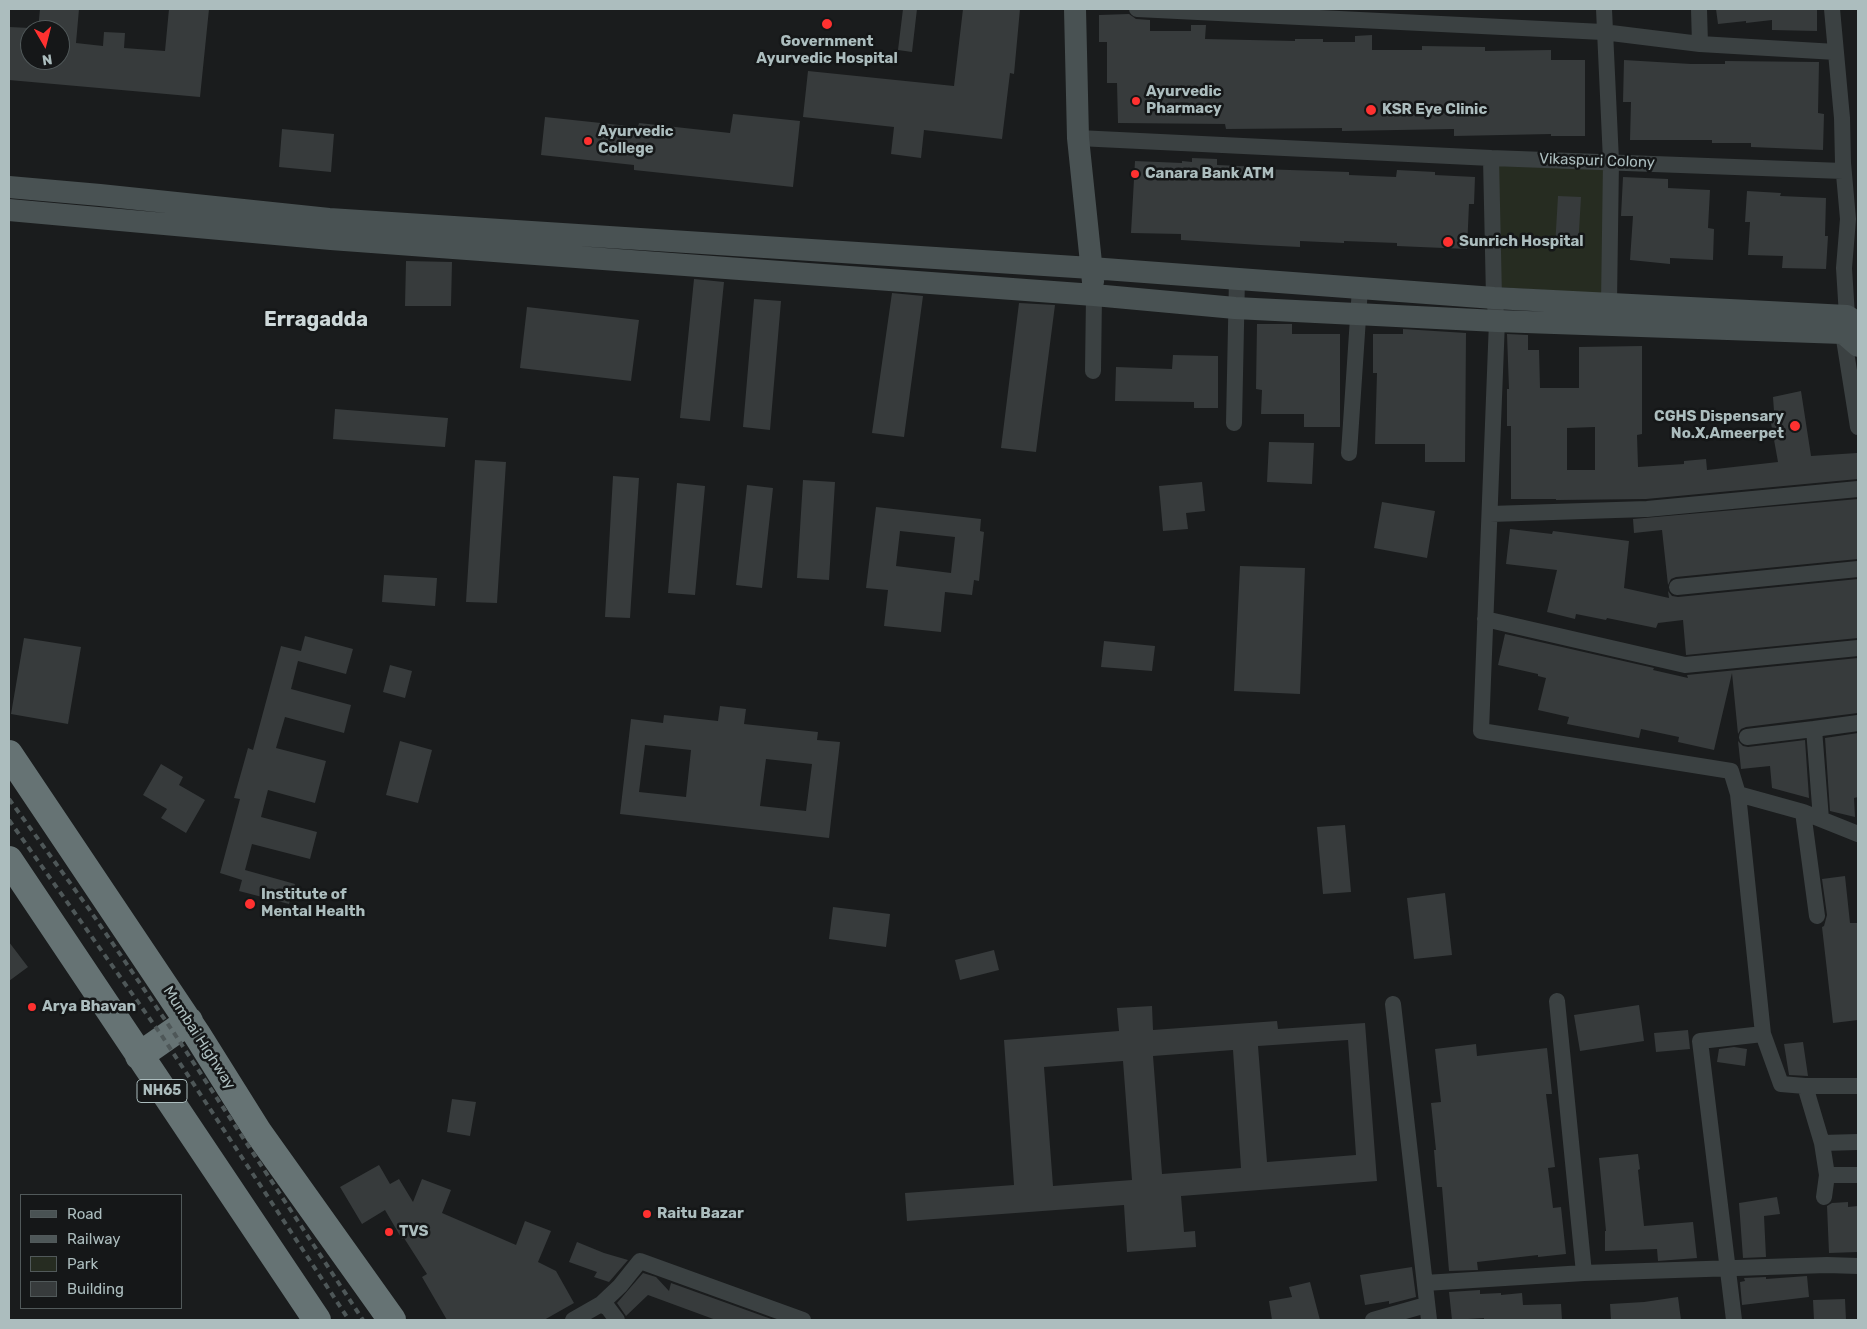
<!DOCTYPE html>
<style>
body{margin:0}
#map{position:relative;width:1867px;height:1329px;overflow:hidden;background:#1a1c1d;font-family:Rubik,sans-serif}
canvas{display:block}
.frame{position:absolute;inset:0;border:10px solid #acbdbe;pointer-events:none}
.legend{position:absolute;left:20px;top:1194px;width:162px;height:115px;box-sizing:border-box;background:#151718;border:1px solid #51595a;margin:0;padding:6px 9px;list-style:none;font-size:15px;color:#acbdbe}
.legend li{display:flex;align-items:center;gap:10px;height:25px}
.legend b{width:25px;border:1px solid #51595a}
.north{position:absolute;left:20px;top:20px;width:50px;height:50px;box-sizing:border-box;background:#151718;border:1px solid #51595a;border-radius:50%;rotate:172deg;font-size:14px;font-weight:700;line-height:20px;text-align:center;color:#acbdbe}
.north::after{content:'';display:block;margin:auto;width:18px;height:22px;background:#ff3130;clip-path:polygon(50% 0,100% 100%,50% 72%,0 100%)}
</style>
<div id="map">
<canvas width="1867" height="1329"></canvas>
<div class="frame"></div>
<ul class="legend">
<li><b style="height:6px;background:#495253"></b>Road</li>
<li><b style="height:6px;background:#4e5758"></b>Railway</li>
<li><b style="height:14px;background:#262c21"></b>Park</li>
<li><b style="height:14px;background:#373b3c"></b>Building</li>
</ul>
<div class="north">N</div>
</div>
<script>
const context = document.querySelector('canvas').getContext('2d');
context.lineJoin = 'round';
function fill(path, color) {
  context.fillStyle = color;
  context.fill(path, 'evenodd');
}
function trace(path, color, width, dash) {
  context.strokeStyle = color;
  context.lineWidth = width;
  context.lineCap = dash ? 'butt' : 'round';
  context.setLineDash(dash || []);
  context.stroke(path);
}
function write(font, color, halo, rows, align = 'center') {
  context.font = font + ' Rubik,sans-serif';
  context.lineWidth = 5;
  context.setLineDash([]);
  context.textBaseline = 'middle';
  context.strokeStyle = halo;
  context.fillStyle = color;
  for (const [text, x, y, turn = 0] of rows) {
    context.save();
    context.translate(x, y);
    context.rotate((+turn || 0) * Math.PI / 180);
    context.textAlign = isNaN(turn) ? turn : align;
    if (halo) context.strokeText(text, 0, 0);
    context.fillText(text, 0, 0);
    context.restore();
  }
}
fill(new Path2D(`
 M1493 162 1609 164 1605 294 1497 287Z`), '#262c21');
fill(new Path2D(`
 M40 9H79L76 43 103 46 104 32 125 33 124 48 165 51 169 9H209L200 97 9 80V27L30 28V60H60V30H38Z
 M903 9H917L912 52 898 50Z
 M963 9H1020L1014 74 1010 73 1002 139 924 130 921 158 891 154 894 127 803 117 808 71 954 86Z
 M1716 9H1817V31L1772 30V20L1746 23V21L1718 24Z
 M1129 14 1136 19 1150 20V31H1191V25H1206L1205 39 1295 41V39H1323V42H1355V36L1372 35V50H1422V46L1485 47V51L1551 50V60H1585V136H1551V134L1454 136V129L1342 131V128L1226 129 1225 124 1118 123 1117 83H1107V42H1099V15Z
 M1624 60 1691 64H1725V61L1819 62 1818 113 1824 114 1823 150 1751 147V143H1712V140H1630L1631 102H1623Z
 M733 114 800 121 793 187 634 170V165L541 155 545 117 638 127 639 123 730 133Z
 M282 129 334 134 331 172 279 167Z
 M1192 158 1217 159V165L1261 167 1260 169 1349 172V175L1396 177 1397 170 1435 172V175L1475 177 1474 204H1469L1467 249 1397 246V243L1344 241V243L1300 241V247L1260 245 1181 240V234L1131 233 1135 161 1182 163V161L1192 162Z
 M1623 177 1668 179V188L1710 190 1708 228 1714 229 1713 260 1670 258V264L1630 260 1633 216H1621Z
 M1747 191 1781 193 1780 196 1826 198 1825 236H1828L1826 269 1782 268 1783 256 1748 255 1750 222H1745Z
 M1558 196 1581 197 1578 248 1555 247Z
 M406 261 452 262 451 306H405Z
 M694 279 724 282 710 421 680 418Z
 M892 293 923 296 904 437 872 433Z
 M754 299 781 301 770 430 743 427Z
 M1019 303 1055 305 1036 452 1001 448Z
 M527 307 639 320 631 381 520 368Z
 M1257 324H1292V334H1340V427H1304V414H1261L1262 390 1256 389Z
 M1403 329 1466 333 1465 462H1425V444H1375L1377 373H1373V334H1403Z
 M1507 334 1528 335V350H1539L1540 388H1579V347L1642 346V434L1637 435 1638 467 1684 464V461L1706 459 1707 470 1778 462 1769 412 1774 411 1773 397 1801 391 1811 456 1857 453 1858 479 1646 499 1556 500V499H1511V426H1507V389H1509ZM1595 427V470H1567V428Z
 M1173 355 1218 356V408H1194V402L1115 401 1116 367 1172 369Z
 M335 409 448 418 445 447 333 439Z
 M1269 442 1314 443 1312 484 1267 482Z
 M475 460 506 462 497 603 466 602Z
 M613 476 639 478 630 618 605 617Z
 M803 480 835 482 829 580 797 578Z
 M1202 482 1205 511 1186 513 1188 529 1163 531 1159 486Z
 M677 483 705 486 695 595 668 593Z
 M747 485 773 488 762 588 736 585Z
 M1858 499V559L1676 577 1671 579 1668 585 1662 530 1634 533 1633 519Z
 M1382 502 1435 511 1427 558 1374 548Z
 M876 507 981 519 980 531 984 532 979 581 974 580 972 595 945 592 941 632 884 626 888 590 866 588ZM900 531 955 537 951 573 896 566Z
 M1510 529 1552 534 1553 531 1629 541 1624 588 1669 598 1668 591 1672 596 1678 597 1858 579V638L1686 655 1683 620 1658 623 1656 628 1607 618 1606 620 1576 614 1575 619 1547 612 1557 570 1506 564Z
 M1240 566 1305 568 1300 694 1234 691Z
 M384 575 437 578 435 606 382 602Z
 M1505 634 1654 668 1653 670 1688 678 1687 675 1858 658V713L1746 727 1741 729 1738 734 1732 673 1714 750 1678 742 1679 737 1641 729 1639 738 1567 724 1569 717 1538 710 1546 678 1538 676V674L1498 665Z
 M305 636 353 649 346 674 298 661 291 689 351 705 344 733 285 717 276 748 326 761 315 803 268 790 261 817 317 832 310 859 252 844 245 870 295 884 289 904 239 891 242 880 220 873 240 799 234 798 243 766 248 748 253 750 281 646 301 651Z
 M24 638 81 647 68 724 11 714Z
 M1104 641 1155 646 1152 671 1101 667Z
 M390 665 412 671 405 698 383 692Z
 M720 706 746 709 744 724 818 732 817 740 840 742 829 838 620 814 631 719 663 723 664 715 718 721ZM645 745 691 750 686 797 639 792ZM766 759 812 764 806 811 760 806Z
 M1858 733V797L1854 798 1855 817 1830 811 1825 738Z
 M1805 740 1809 798 1772 788 1770 766 1741 769 1738 741 1743 746 1748 747Z
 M400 741 432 750 418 803 386 795Z
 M161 764 183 777 179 785 205 800 186 833 161 818 167 809 143 795Z
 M1345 825 1351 892 1323 894 1317 827Z
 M1845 876 1850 923H1858V1020L1833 1023 1822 927 1824 926 1827 915 1822 879Z
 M1445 893 1452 955 1414 959 1407 898Z
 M833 907 890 914 886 947 829 939Z
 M9 942 28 967 9 981Z
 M994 950 999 970 960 980 955 960Z
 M1639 1005 1644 1041 1580 1051 1574 1015Z
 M1152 1006 1153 1030 1277 1021 1278 1029 1365 1023 1377 1181 1181 1196 1184 1232 1195 1231 1196 1247 1127 1252 1124 1205 907 1221 905 1193 1014 1185 1004 1040 1119 1031 1117 1008ZM1348 1040 1356 1155 1267 1162 1258 1046ZM1233 1050 1241 1168 1162 1174 1153 1056ZM1123 1061 1132 1180 1053 1186 1044 1067Z
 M1688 1030 1690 1049 1656 1052 1654 1033Z
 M1803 1042 1808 1076 1789 1075 1784 1044Z
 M1476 1044 1477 1056 1547 1048 1552 1094H1546L1555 1167 1548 1168 1553 1208 1561 1207 1566 1254 1538 1257V1255L1477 1262 1478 1270 1449 1271 1442 1187H1437L1434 1150H1436L1431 1103 1441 1102 1435 1049Z
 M1734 1047 1747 1049 1745 1066 1717 1062 1719 1049Z
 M452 1099 476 1102 470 1136 447 1132Z
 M1638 1154 1640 1169 1638 1170 1644 1226 1693 1222 1697 1258 1658 1261 1657 1249 1605 1251V1231H1606L1599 1158Z
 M379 1165 390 1184 399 1179 413 1202 422 1179 451 1190 442 1213 516 1245 525 1221 551 1231 538 1262 556 1271 574 1303 544 1320H447L422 1277 427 1274 404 1238 402 1239 385 1210 362 1224 340 1187Z
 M1777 1197 1780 1214 1764 1216 1766 1257 1743 1258 1739 1203Z
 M1848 1202V1207L1858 1206V1252L1829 1253 1827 1206 1832 1203Z
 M577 1242 604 1253 628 1260 609 1282 594 1277 597 1272 569 1262Z
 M1412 1267 1416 1297 1389 1304V1301L1365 1305 1360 1275Z
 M643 1273 656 1277 669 1291 671 1283 774 1320H716L648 1295 626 1316 617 1303Z
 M1807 1276 1809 1297 1742 1305 1740 1282 1745 1281 1744 1278 1766 1277V1279Z
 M1310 1282 1320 1320H1272L1269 1301 1292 1297 1289 1287Z
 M1480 1290V1294L1501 1293V1295L1522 1293 1523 1305 1561 1304 1562 1320H1484V1318L1452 1320 1449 1292Z
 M1678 1297 1681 1320H1611L1610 1304 1644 1302Z
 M1845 1299 1846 1320H1814L1813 1300Z`), '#373b3c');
trace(new Path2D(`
 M1137 9 1603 32 1700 44 1836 52
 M1604 9 1611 161 1609 303
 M1699 9 1700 44
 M1832 9 1842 118 1843 163 1848 219 1844 268 1847 316 1843 333 1858 427
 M1078 138 1491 158
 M1093 371 1094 295
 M1234 423 1237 278
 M1349 453 1360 288
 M1490 514 1647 509 1858 489
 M1677 587 1858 569
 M1485 619 1685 665 1858 648
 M1747 737 1814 729
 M1738 794 1803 812 1858 834
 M1803 812 1817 916
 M1821 819 1814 729 1858 723
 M1557 1001 1584 1273
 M1393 1004 1429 1320
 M1805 1086H1858
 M1822 1143 1858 1142
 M1827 1175H1858
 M1824 1197 1827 1175 1822 1143 1805 1086 1781 1084 1763 1034 1738 794 1731 771 1481 731 1497 321 1494 298 1491 158 1843 171
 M1425 1283 1584 1273 1827 1265 1858 1266
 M601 1304 620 1286 640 1261 803 1320
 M573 1320 601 1304 608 1308 617 1320
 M1373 1320 1426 1305
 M1734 1320 1700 1041 1763 1034`), '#3b4142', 16);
trace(new Path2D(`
 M1075 9 1078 138 1093 282
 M9 187 100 195 329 219 1091 268 1494 298 1847 316 1858 323
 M9 210 331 239 1094 295 1235 308 1497 321 1843 333 1858 346`), '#495253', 22);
trace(new Path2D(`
 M9 754 196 1033 258 1132 392 1320
 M9 860 317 1320
 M139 1056 189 1021`), '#667374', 28);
trace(new Path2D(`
 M9 799 89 909 172 1030 363 1320
 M9 820 162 1036 349 1320`), '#4e5758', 4, [6, 5]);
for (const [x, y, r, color] of [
 [827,24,6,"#ff3130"],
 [1136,101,5,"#ff3130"],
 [1371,110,6,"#ff3130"],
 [588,141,5,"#ff3130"],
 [1135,174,5,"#ff3130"],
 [1448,242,6,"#ff3130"],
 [1795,426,6,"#ff3130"],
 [250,904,6,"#ff3130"],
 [32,1007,5,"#ff3130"],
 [647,1214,5,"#ff3130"],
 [389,1232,5,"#ff3130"]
]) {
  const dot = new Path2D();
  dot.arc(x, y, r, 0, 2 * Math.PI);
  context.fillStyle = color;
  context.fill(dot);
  trace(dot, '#151718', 2);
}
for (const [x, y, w] of [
 [162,1091,50]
]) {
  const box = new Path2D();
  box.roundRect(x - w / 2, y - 11.5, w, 23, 4);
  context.fillStyle = '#151718';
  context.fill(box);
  trace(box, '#acbdbe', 1);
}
write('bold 14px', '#acbdbe', null, [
 ["NH65",162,1091]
]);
write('bold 15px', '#acbdbe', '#151718', [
 ["Government",827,42,"center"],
 ["Ayurvedic Hospital",827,59,"center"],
 ["Ayurvedic",1146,92],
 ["Pharmacy",1146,109],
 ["KSR Eye Clinic",1382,110],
 ["Ayurvedic",598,132],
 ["College",598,149],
 ["Canara Bank ATM",1145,174],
 ["Sunrich Hospital",1459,242],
 ["CGHS Dispensary",1784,417,"right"],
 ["No.X,Ameerpet",1784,434,"right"],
 ["Institute of",261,895],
 ["Mental Health",261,912],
 ["Arya Bhavan",42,1007],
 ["Raitu Bazar",657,1214],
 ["TVS",399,1232]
], 'left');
write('15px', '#acbdbe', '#151718', [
 ["Vikaspuri Colony",1597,161,2],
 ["Mumbai Highway",199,1038,57]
]);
write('bold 20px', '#cdd8d9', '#151718', [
 ["Erragadda",316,320]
]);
</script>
